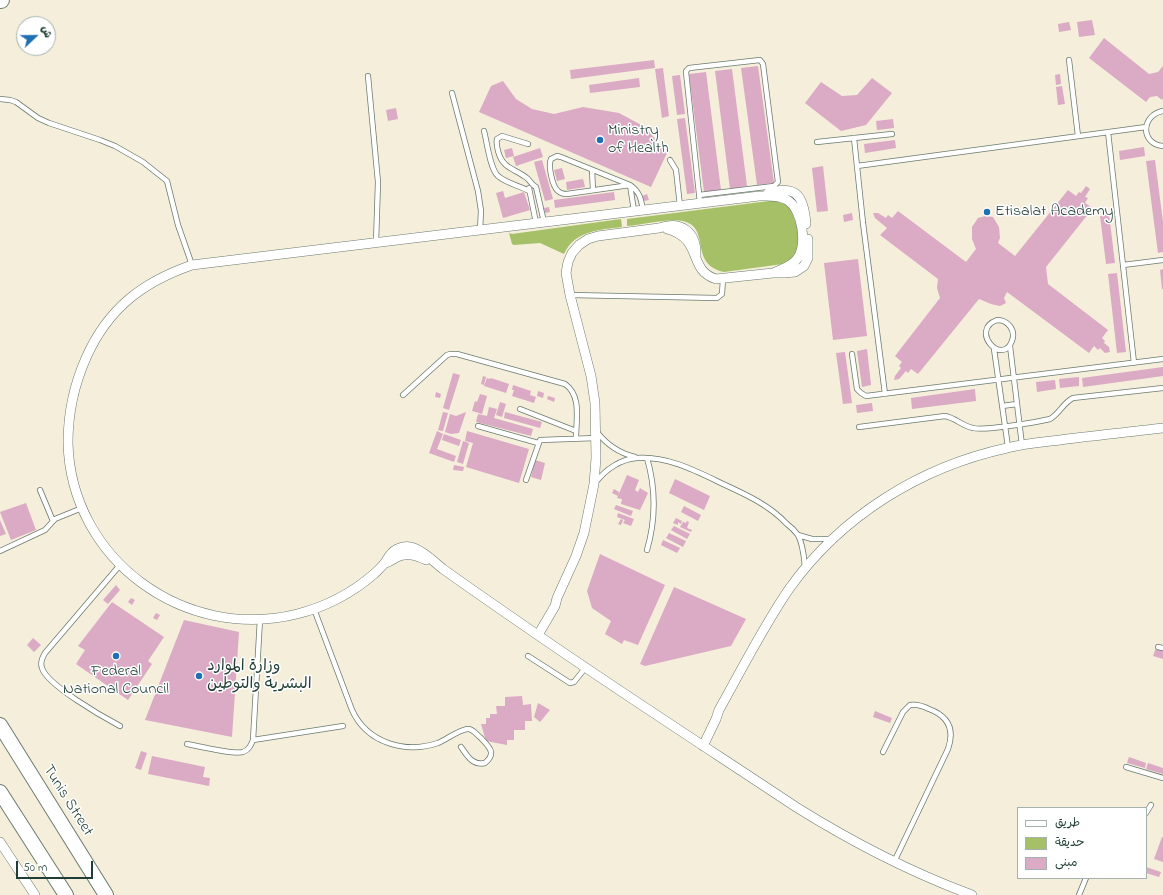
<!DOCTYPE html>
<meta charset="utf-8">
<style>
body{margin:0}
#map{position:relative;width:1163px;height:895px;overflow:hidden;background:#f4eedb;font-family:"Indie Flower","Playpen Sans Arabic",sans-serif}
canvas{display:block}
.legend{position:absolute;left:1017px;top:807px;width:130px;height:72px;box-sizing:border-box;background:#fff;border:1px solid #a5b1ae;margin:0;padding:5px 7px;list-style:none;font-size:12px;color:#1f3d34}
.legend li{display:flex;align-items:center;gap:8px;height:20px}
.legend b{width:20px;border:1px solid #a5b1ae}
.north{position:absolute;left:16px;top:16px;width:40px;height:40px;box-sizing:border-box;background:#fff;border:1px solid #a5b1ae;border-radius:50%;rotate:68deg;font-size:11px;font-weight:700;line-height:16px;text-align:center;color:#1f3d34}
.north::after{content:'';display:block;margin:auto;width:14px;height:18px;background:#1f6fb2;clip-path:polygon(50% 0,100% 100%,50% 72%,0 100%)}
.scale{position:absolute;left:16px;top:861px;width:77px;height:18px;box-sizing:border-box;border:2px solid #1f3d34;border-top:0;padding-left:5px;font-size:12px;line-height:14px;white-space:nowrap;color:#1f3d34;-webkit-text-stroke:3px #fff;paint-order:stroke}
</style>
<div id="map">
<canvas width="1163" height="895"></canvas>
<ul class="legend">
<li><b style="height:5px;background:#fff"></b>طريق</li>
<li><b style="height:11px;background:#a6c067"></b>حديقة</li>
<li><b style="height:11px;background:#dbaac4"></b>مبنى</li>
</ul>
<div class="north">ش</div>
<div class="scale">50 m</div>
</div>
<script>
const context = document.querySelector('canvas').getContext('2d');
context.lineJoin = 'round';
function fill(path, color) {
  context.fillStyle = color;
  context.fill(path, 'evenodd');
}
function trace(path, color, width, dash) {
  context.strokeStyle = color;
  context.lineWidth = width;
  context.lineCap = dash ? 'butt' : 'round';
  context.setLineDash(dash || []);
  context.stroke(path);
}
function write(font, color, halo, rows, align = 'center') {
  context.font = font + ' "Indie Flower","Playpen Sans Arabic",sans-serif';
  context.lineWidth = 3;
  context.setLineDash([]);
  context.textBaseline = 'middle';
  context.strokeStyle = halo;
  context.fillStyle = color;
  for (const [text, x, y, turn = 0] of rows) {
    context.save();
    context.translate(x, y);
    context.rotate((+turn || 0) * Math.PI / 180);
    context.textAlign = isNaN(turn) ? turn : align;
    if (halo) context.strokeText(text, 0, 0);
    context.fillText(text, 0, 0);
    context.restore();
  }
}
fill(new Path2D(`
 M769 201H776L789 206C796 221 806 245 792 259 789 261 786 263 783 264L724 272C688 264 712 228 683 221 670 218 642 225 627 226V219Z
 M621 219 622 227C600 230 575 230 564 254L540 243 514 245 512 244 509 233 512 234Z`), '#a6c067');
fill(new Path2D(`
 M1092 20 1095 35 1079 37 1077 22Z
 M1069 22 1071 30 1059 32 1058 24Z
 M1104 38 1149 74 1158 72 1163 66V98L1162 100 1157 96 1150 97 1146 102 1089 58Z
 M654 60 655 68 571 79 570 70Z
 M758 66 774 183 757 185 741 68Z
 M663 68 669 116 662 118 655 69Z
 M732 69 747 186 730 189 715 71Z
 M706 72 721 190 704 192 689 74Z
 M1060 74 1061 84 1056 85 1055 75Z
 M680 75 685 114 677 115 672 76Z
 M639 78 640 87 590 93 589 85Z
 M872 78 892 93 866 125 841 131 805 103 821 82 842 96 857 95Z
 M503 81 516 99 532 109 554 114 583 107 619 113 645 127 667 153 651 187 479 112 491 86Z
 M1062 86 1065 104 1058 105 1056 87Z
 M396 108 398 119 388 121 386 110Z
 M685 118 695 193 687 194 677 119Z
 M893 119 894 128 877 130 876 121Z
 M895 140 896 148 865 153 864 144Z
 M1144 147 1145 156 1120 160 1119 151Z
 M512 148 514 156 506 158 504 150Z
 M540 148 543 157 516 166 513 157Z
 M542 160 553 199 545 201 534 162Z
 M1155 160 1163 222V252L1158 253 1146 161Z
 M823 166 828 211 817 212 812 168Z
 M562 168 565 179 557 181 554 170Z
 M583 179 585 187 567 190 566 182Z
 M1086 186 1090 189 1085 197 1088 198 1085 203 1093 208 1046 267 1048 284 1108 330 1102 338 1105 341 1104 343 1109 347 1110 352 1105 353 1100 348 1098 350 1094 346 1089 353 1007 292 1004 298 1006 303 1000 306 991 304 979 299 918 374 911 369 908 373 906 371 899 379 894 380 895 376 901 368 899 366 902 362 895 356 940 298 937 288 938 279 880 235 887 228 875 218 873 213H878L886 218 888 215 892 218 898 211 966 262 976 249 972 239V227L978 218 985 216 993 217 999 227 1000 238 998 243 1015 256 1068 190 1076 196 1079 192 1081 193Z
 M503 191 505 198 524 192 530 210 503 218 496 193Z
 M614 192 615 200 555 208 554 200Z
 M647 194 649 200 644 201 642 196Z
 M549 207 550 212 545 213 544 208Z
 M852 213 853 220 844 222 843 215Z
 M1109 214 1115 263 1106 264 1100 216Z
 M858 259 867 336 833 340 824 263Z
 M1163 269V289H1162L1160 270Z
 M1117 273 1126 352 1117 353 1108 274Z
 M867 349 871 385 862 387 857 351Z
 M845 352 852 403 843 404 836 353Z
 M1163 367V376L1083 387 1082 378Z
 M453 373 460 375 449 410 443 408Z
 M483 376 486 377 484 385 481 384Z
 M1079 377V386L1060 388 1059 379Z
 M487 378 490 379 491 378 509 384 506 393 484 386Z
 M1055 380 1056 389 1037 392 1036 382Z
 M513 385 531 391 530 395 536 397 534 403 512 396 514 390H512Z
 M975 389 976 401 912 409 911 398Z
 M538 391 544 393 543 398 537 396Z
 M436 392 441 394 440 398 435 397Z
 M480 394 487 396 482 414 472 411 475 401 477 402Z
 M548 396 555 398 554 402 547 399Z
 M500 402 506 404 502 417 496 415Z
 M872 403 873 411 857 413 856 405Z
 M489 407 497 409 494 418 533 429 531 436 476 422 478 414 487 416Z
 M443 412 448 413 443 431 438 430Z
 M466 412 459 433 451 434 445 432 450 414 456 416Z
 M505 412 542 422 540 428 504 418Z
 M437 431 443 434 437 449 456 456 454 462 429 453Z
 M467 431 529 449 519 483 466 467 473 443 465 441Z
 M444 434 461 440 459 446 442 440Z
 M463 441 469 443 463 464 457 462Z
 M535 460 545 463 541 480 531 477Z
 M454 465 464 467 463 471 453 470Z
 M627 475 639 480 635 490 638 492 640 488 648 493 640 510 621 504 622 499 617 498Z
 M675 479 710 496 704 510 669 493Z
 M614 489 619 492 618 496 612 493Z
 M26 503 36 530 11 540 0 512Z
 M616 505 633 511 631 516 614 509Z
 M684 506 701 515 698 521 681 512Z
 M618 513 634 519 631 526 623 523 625 520 617 517Z
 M676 518 682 521 681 524 678 522V525L673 523Z
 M621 519 623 520 621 525 618 524Z
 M0 520 6 534 0 536Z
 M687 521 689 522 687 528 692 530 691 532 680 527 683 522 686 523Z
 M674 526 690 534 687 539 671 530Z
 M669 533 686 541 683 547 666 538Z
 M663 540 680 548 677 553 661 545Z
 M600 554 665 585 638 645 624 640 622 644 605 634 611 621 592 608 587 591Z
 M116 585 120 590 108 604 103 600Z
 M674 587 746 619 731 646 645 666 640 664Z
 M131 598 135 600 132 605 128 602Z
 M112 602 164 637 148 661 152 664 128 700 76 664 85 650 78 646Z
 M156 613 160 615 157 620 153 618Z
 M184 620 239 632 232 737 145 720Z
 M33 638 41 645 34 652 27 645Z
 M1156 648 1163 651V659L1153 656Z
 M522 696 523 705 531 704 532 721H525V730H514V740H507V745L486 741 481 724H486V718H490V714H497L496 706H505V697Z
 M538 703 550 710 540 722 534 717Z
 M875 711 892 718 890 723 873 717Z
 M141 751 147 753 141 770 135 768Z
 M152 756 205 767 203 777 210 778 209 786 148 774Z
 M1129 757 1146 763 1145 768 1127 763Z
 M1148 763 1163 768V774L1146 769Z
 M1162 837H1163V862L1154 859Z
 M1146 867 1161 872 1159 877 1146 873Z`), '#dbaac4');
const service = new Path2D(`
 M1069 60 1078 136
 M368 76 378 182 376 243
 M452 93 478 191 481 211 480 230
 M0 99 10 100 16 102 38 118 49 123 100 140 115 146 143 162 167 181 178 225 192 265
 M1163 111C1141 115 1140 144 1163 146
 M484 131C487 142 490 169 498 176 506 183 520 186 529 191
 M1108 132 1134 363
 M854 138 863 223 885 394
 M817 142 892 134
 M528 144 502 136 497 139C496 143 497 147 498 151 503 170 515 168 528 179 531 182 532 185 536 187L544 222
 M557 156 561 157 630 185 567 194C563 194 560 193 558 191 552 186 548 165 551 159Z
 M670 160 676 170 680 206
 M857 166 1146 127
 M592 170 593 190
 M630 185C640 192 641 199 643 210
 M630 185 634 211
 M529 188 536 223
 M699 195 774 186 778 182 763 64 760 60 689 68 686 71V72L700 203
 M1123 265 1163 260
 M570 295 717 298 722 294 723 279
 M997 320C1008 320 1016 330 1012 341 1002 367 969 330 997 320Z
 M1010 346 1022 445
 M994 349 1008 447
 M852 354 857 389 861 393 866 396 1163 359
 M403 395 447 355 450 354H457L565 384C582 396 576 420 576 438
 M1002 406 1017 404
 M520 409 576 431
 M478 426 538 443
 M859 427 945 416C956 418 962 426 973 428 983 431 1038 422 1050 419 1060 413 1063 403 1073 398L1163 388
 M597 432C607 445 619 453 635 457
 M647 458C656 489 656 519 647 550
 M526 480 540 440 597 438
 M596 482C606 469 621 459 637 458 668 456 696 471 723 484 747 495 769 505 787 524 791 527 795 531 798 535 803 544 804 557 805 567
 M40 490 53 521
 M798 535 812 539H832
 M0 551 45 530 55 519 82 508
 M314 609 352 710C367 743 405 754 438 743 446 740 461 728 469 729 474 730 477 735 481 738 489 747 497 753 485 763 472 766 467 755 461 747
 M1158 647 1163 648
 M528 656 570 683 574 682 586 667
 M120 726C103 717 47 685 42 668 40 663 42 658 45 653L120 565
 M253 740 343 726
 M187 744C198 746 235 755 243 752 249 750 251 745 253 740L260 619
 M883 752 903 712 910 705C917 704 923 706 929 709 948 716 955 729 948 749L894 862
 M1126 767 1163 778
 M1146 813 1151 805
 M1079 895 1086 878`);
const minor = new Path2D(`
 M768 193C798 184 804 198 806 224
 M667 229C704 239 687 270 716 279L773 273H784L795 272 804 266 808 258V239
 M773 273C781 269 791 267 797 259 808 246 802 208 787 200 779 195 768 196 759 196L192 265C143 282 108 308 86 358 74 385 68 413 68 443 71 560 185 642 297 614 325 607 352 593 374 574 378 570 383 566 386 561 389 556 391 552 397 549 403 546 409 546 414 548 425 552 434 562 443 569 471 589 500 609 529 629 617 690 707 748 796 807 852 842 910 872 972 895
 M386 563C390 562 393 559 397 557 407 552 417 556 426 560
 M538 635 555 606 557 598 576 556 584 533 594 484 596 458 595 403 591 376 570 295 566 273 568 262 572 253 579 245 588 239 598 236 659 228C682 220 697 233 696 256
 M703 746 716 719 719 710C742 669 763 627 789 589 841 516 920 467 1007 448 1027 443 1047 442 1067 439 1099 435 1131 432 1163 428
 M0 842 35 895`);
const primary = new Path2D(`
 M0 725 106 895
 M0 792 66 895`);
const motorway = new Path2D(`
 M0 0H1`);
trace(service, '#6a7b6e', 6);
trace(minor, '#6a7b6e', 10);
trace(primary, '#6a7b6e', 16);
trace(motorway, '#6a7b6e', 18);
trace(service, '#fff', 4.5);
trace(minor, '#fff', 9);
trace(primary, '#fff', 14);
trace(motorway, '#fff', 16);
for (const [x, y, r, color] of [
 [600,140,4,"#1f6fb2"],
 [987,212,4,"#1f6fb2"],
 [116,656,4,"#1f6fb2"],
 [199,676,4,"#1f6fb2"]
]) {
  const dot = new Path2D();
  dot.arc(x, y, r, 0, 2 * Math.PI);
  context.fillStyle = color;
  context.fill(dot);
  trace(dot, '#fff', 1.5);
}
write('16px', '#1f3d34', '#fff', [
 ["Ministry",608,131],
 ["of Health",608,149],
 ["Etisalat Academy",995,212],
 ["وزارة الموارد",207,667],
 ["البشرية والتوطين",207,685],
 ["Federal",116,672,"center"],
 ["National Council",116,690,"center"]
], 'left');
write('16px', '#1f3d34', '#fff', [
 ["Tunis Street",67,801,58]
]);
</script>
